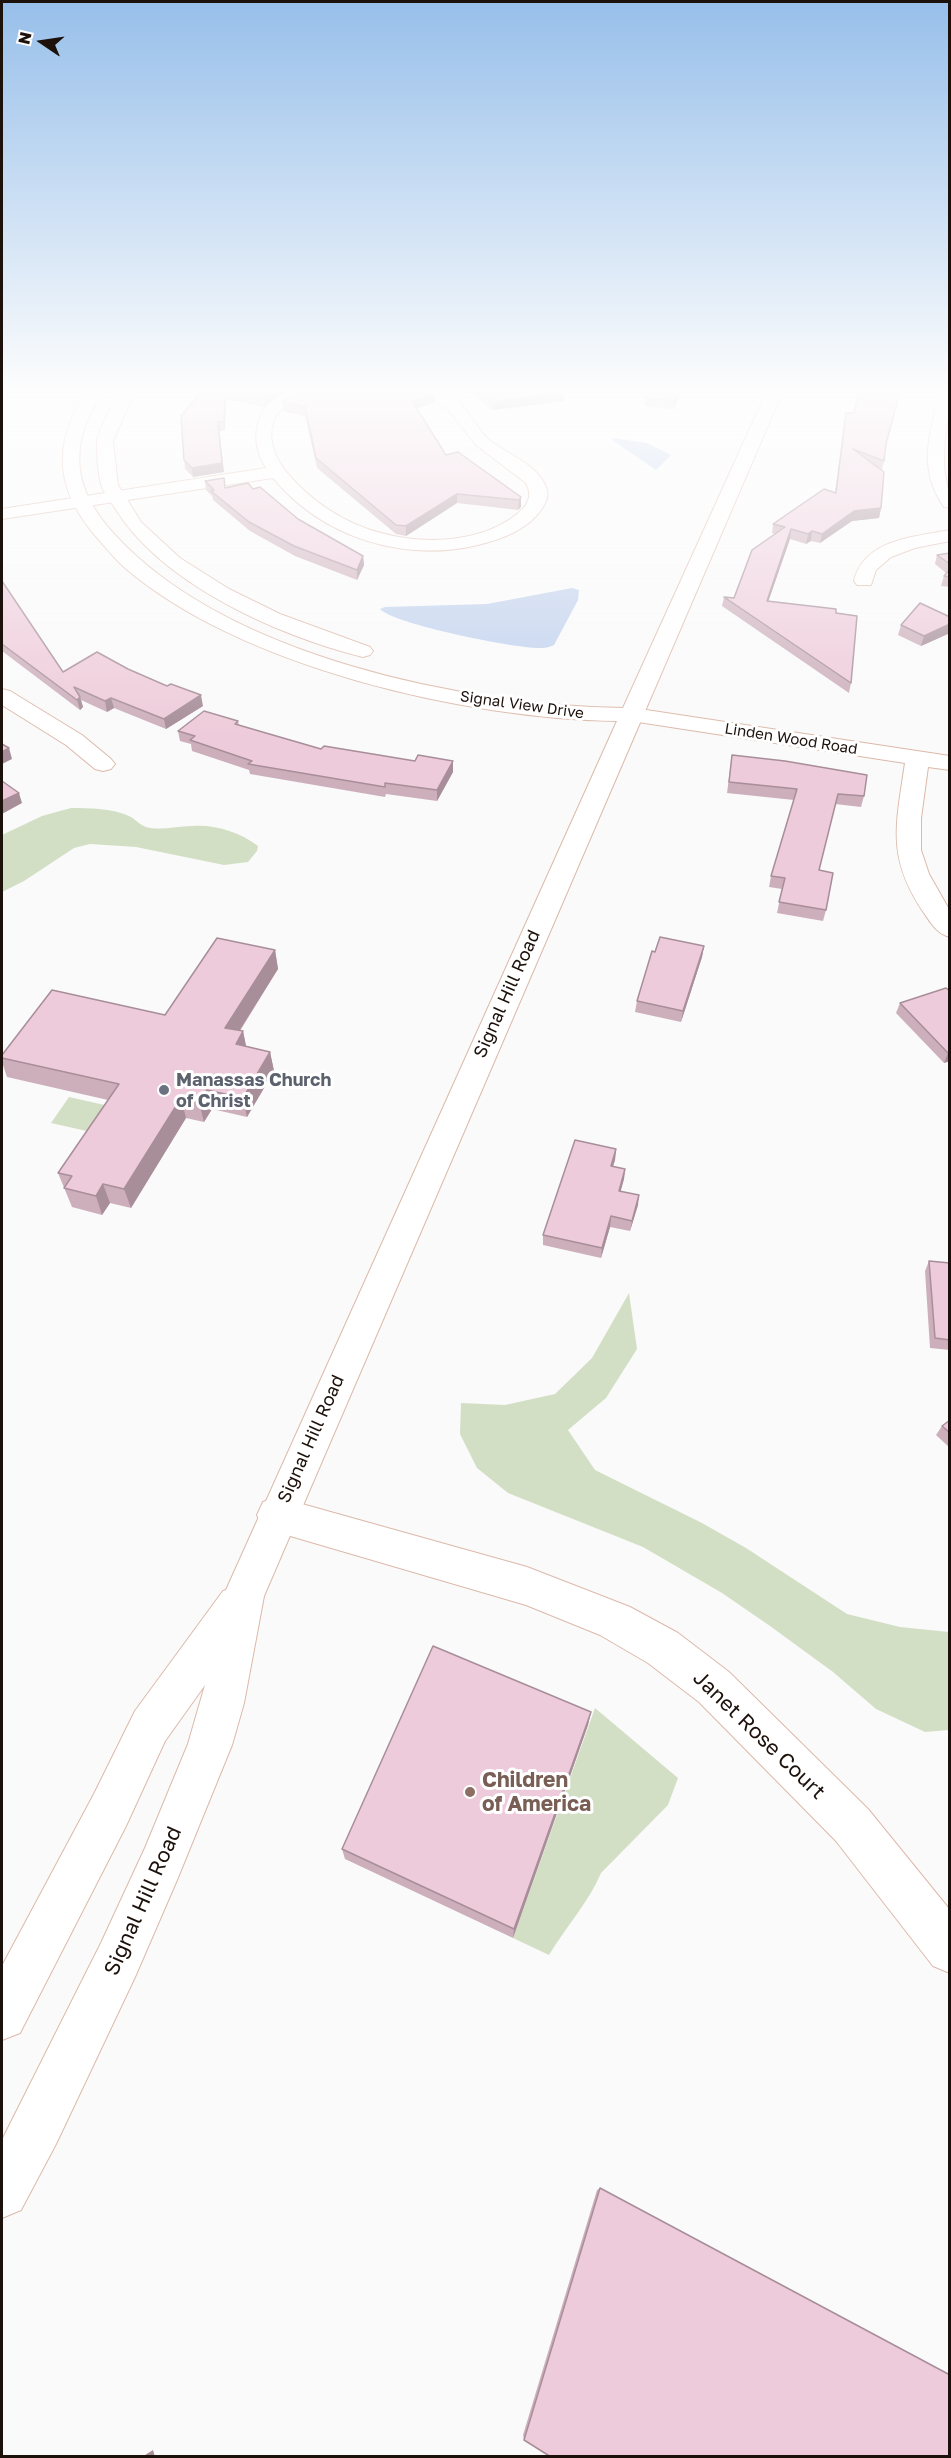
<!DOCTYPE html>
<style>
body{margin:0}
#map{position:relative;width:951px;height:2458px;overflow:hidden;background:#fafafa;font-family:"Golos Text",sans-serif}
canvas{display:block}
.frame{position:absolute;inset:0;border:3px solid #1d110c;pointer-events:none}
.north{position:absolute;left:12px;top:12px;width:60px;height:60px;-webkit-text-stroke:4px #fff;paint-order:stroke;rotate:283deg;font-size:16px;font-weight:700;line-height:24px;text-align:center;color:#1d110c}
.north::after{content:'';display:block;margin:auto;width:21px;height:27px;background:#1d110c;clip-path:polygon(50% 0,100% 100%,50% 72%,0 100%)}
</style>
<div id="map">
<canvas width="951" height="2458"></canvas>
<div class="frame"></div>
<div class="north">N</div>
</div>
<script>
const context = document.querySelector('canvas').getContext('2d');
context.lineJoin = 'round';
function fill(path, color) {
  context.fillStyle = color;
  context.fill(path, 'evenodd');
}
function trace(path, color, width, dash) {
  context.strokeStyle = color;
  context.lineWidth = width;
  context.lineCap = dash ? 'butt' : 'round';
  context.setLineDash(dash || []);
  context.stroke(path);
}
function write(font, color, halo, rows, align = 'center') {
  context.font = font + ' "Golos Text",sans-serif';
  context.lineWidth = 6;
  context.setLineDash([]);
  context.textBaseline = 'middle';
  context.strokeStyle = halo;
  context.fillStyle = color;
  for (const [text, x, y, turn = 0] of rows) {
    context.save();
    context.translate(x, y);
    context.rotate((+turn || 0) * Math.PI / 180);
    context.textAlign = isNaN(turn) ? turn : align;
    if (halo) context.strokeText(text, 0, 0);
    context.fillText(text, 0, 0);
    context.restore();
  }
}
fill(new Path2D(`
 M71 808C90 808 113 808 131 817 136 820 140 825 146 827 162 831 176 826 192 826 214 824 240 832 258 846L257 851 248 862 224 865 136 847 90 844 74 848 24 881 2 892V835L42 816Z
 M69 1097 109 1106 91 1132 51 1123Z
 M629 1293 637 1349 606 1398 568 1430 595 1470 702 1523 746 1548 847 1614 900 1627 949 1632V1730L925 1732 876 1709 833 1672 770 1626 722 1593 643 1547 508 1493 477 1468 460 1434 461 1403 505 1405 555 1394 592 1358Z
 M595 1708 678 1778 668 1805 601 1873C589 1902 565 1928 549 1955L513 1938Z`), '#d3dfc5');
fill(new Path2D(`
 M613 438 647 443 671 455 656 470 612 440Z
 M572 588 579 590 578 600 554 645C550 647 546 648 541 648 517 649 393 624 380 609L385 607 487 604Z`), '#bfd0ed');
const minor = new Path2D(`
 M284 393H305C297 402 283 404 276 416 265 436 275 459 289 475 312 502 346 524 381 533 424 545 481 543 517 514 528 505 533 496 526 483L476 445 450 412 428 393C434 393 441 392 447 393 461 397 477 429 489 440 507 454 540 465 547 490 550 501 539 514 531 521 516 534 497 540 478 545 403 563 322 537 273 478L2 519V509L266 468C249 441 254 408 284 393Z
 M939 393H950C950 416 943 438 944 461 944 477 950 491 950 508L944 507C917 468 930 435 939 393Z
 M950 530V541L915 548 891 557 876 570 871 585H857L854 581C864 539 914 537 950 530Z
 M2 689 10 691 82 735 111 759 115 764 111 769 103 771 95 769 66 745 2 705Z
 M633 708 950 756V770L928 767 921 818V850L929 874 950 911V937C937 934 931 923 924 913 886 857 896 825 905 763L625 720 622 715 625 710Z
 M277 1497 527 1567 630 1607 678 1633 729 1672 868 1809 950 1910V1973L933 1966 836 1841 699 1702 648 1663 600 1635 526 1605 263 1528 257 1515 263 1502Z`);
const major = new Path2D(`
 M86 393H102C67 447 73 490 116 536 228 657 464 705 623 708L766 393H782L264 1596 244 1703 232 1745 177 1880 135 1977 56 2144 21 2210 2 2218V2140L101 1943 145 1848 188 1744 205 1685 165 1741 126 1826 20 2033 2 2040V1966L94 1794 135 1711 223 1591 226 1590 617 721C467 719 239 667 124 567 115 559 107 549 99 540 57 493 50 447 86 393Z
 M118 393H134L113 441 118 485 141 522 180 558 229 589 280 614 370 647 373 651 370 655 363 657C279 636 161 584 115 508 110 501 103 492 101 484 98 473 97 455 97 443 97 431 113 406 118 393Z`);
trace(minor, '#dcb9aa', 2);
trace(major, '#dcb9aa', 2);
fill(minor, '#fff');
fill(major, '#fff');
fill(new Path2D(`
 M200 393H280L264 407 226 399 225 430 219 431 224 472 193 477 185 469 184 460Z
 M473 393H564V401L492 410Z
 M648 393H681L674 409 645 406V398Z
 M282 402H435L417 408 446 455 521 497V507L518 510 457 503 406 536 396 534 317 468 305 416 283 411Z
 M895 412 885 447 884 461 882 470 878 468 881 508 879 518 852 521 820 543 811 541 806 544 790 539 768 601 836 613 851 683 849 693 722 606 724 597 734 598 775 534 772 533 773 524 835 492 846 413H854Z
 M205 481 225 488 253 489 298 519 363 556 364 565 357 580 295 556 250 531 213 500 212 496 206 490Z
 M950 553V587L941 586 944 576 946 573 935 564 937 555Z
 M2 581 63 672 128 669 203 706 166 729 114 708 107 712 81 700 83 707 80 710 2 651Z
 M950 617V633L921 646 898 635 901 625Z
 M238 721 239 725 321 749 415 761H453V772L437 801 386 794 385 797 250 774 249 770 192 751 191 744 180 741 178 731Z
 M732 755 864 796 861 807 835 804 819 870 826 910 823 921 777 913 782 889 769 887 771 876 794 800 727 793Z
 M704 946 702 957 681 1022 635 1012 637 1001 655 952Z
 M275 950 278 969 240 1031H243L246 1046 270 1052 274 1071 247 1117 212 1109 204 1122 186 1118 131 1208 110 1203 102 1215 72 1207 58 1173 108 1100 7 1077 2 1062V1055L165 1015Z
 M950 991V1061L944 1063 896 1013 900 1003Z
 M616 1149 615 1160 613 1166 625 1169 624 1179 620 1191 638 1205 630 1231 610 1227 601 1258 543 1245V1235Z
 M929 1261 950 1263V1350L930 1348 925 1271Z
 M950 1420V1448L936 1435 942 1426Z
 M591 1712 588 1725 513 1938 345 1859 342 1849Z
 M600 2188 524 2440 523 2435 597 2190Z`), '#cdafbb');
fill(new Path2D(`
 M225 393 226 399 225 430 224 422Z
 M269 393H280L264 407 263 398Z
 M434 393 435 402 413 410 412 401Z
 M558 393H564V401L492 410V402Z
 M679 393H681L674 409 675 401Z
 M219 431 224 472 193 477 192 468Z
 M457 494V503L406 536V526Z
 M521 497V507L518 510 519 500Z
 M881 508 879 518 852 521 820 543 822 534 854 511Z
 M791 529 790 539 765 611 767 601Z
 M812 531 811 541 806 544 808 534Z
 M363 556 364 565 357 580V570Z
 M950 624V633L921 646 924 636Z
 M201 695 203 706 166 729 164 719Z
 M80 697 83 707 80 710 77 700Z
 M111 698 114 708 107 712 105 701Z
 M9 748 12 759 2 764V752Z
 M453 761V772L437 801V790Z
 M19 793 22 803 2 814V801Z
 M704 946 702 957 681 1022 683 1011Z
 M275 950 278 969 229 1047 225 1028Z
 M243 1031 247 1051 236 1044Z
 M270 1052 274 1071 247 1117 243 1098Z
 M950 1052V1061L944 1063 948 1053Z
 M207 1090 212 1109 204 1122 199 1102Z
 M181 1098 186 1118 131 1208 124 1189Z
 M616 1149 615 1160 610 1176 611 1166Z
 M625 1169 624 1179 618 1201 619 1191Z
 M103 1184 110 1203 102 1215 96 1196Z
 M639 1195 638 1205 630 1231 632 1221Z
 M611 1216 610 1227 601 1258 602 1248Z
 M591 1712 588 1725 513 1938 514 1929Z
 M153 2450 155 2457H142Z`), '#a78e99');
const building = new Path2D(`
 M200 393H225L224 422H218L222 463 192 468 184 460 181 416Z
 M240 393H269L263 398Z
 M296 393H434L412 401 446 455 458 452 521 497 519 500 457 494 406 526 396 525 316 458 305 407 282 402Z
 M483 393H558L492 402Z
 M648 393H679L675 401 645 398Z
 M863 393H899L897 403 886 444 884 461 853 449 884 472 881 508 854 511 822 534 812 531 808 534 791 529 767 601 836 609V613L857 616 851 683 724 597 734 598 752 550 785 527 773 524 824 489 836 493 846 413H854L858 394 863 395Z
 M224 478 225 488 248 483 253 489 260 487 298 519 363 556 357 570 294 546 249 522 211 491 214 490 205 481Z
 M950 553V564L937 555Z
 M950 569V577L944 576Z
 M2 581 63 672 97 652 128 669 167 686 171 684 201 695 164 719 111 698 105 701 74 687 80 697 77 700 2 644Z
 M920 603 950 617V624L924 636 901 625Z
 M204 711 238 721 235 724 321 749 324 746 415 761 418 755 453 761 437 790 385 783V787L248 764 252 761 190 740 195 736 178 731Z
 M2 744 9 748 2 752Z
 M732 755 785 761 867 775 864 796 838 794 819 870 833 873 826 910 779 902 785 878 771 876 797 789 729 782Z
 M2 781 19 793 2 801Z
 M660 937 704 946 683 1011 637 1001 652 951 655 952Z
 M217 938 275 950 225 1028 243 1031 236 1044 270 1052 243 1098 207 1090 199 1102 181 1098 124 1189 103 1184 96 1196 64 1188 72 1176 58 1173 119 1084 2 1058V1055L52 990 165 1015Z
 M946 988 950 991V1052L948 1053 900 1003Z
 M575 1140 616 1149 611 1166 625 1169 619 1191 639 1195 632 1221 611 1216 602 1248 543 1235Z
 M929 1261 950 1263V1340L935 1338Z
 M950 1420V1433L942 1426Z
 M433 1646 591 1712 514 1929 342 1849Z
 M600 2188 950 2375V2457H551L524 2440Z`);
fill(building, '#eecbda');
trace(building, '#a78e99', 1.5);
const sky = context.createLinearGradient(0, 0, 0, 737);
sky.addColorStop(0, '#97bfea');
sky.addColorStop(0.53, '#fdfdfd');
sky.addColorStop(1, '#fdfdfd00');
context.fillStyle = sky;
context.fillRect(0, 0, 951, 737);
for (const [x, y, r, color] of [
 [164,1090,6,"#6b7280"],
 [470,1792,6,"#8d6e63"]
]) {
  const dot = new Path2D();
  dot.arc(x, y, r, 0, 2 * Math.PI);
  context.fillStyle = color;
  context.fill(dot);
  trace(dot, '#fff', 2);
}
write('15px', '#1d110c', '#fff', [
 ["Signal View Drive",522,705,8],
 ["Linden Wood Road",791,739,9]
]);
write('18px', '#1d110c', '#fff', [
 ["Signal Hill Road",507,994,-66],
 ["Signal Hill Road",311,1439,-66]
]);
write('bold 18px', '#5b616d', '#fff', [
 ["Manassas Church",176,1080],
 ["of Christ",176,1101]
], 'left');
write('21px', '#1d110c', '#fff', [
 ["Janet Rose Court",759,1735,44],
 ["Signal Hill Road",143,1901,-66]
]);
write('bold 21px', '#785e54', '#fff', [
 ["Children",482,1780],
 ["of America",482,1804]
], 'left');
</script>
